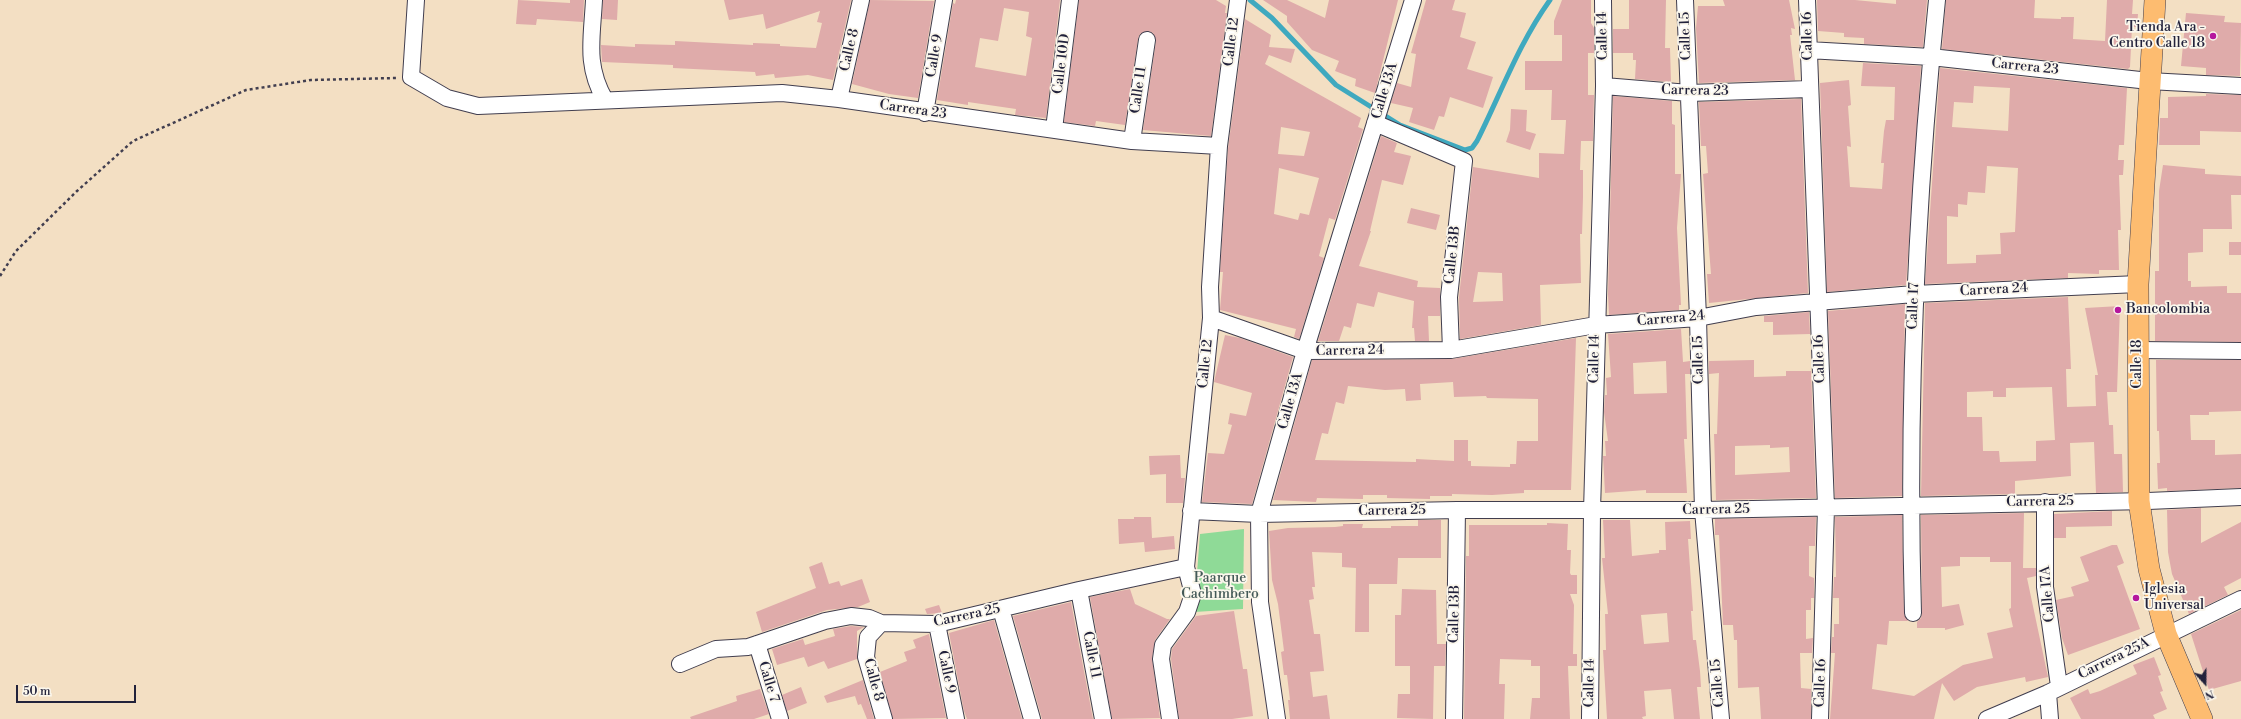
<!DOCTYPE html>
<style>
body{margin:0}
#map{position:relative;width:2241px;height:719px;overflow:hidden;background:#f3dfc3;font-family:"Libre Bodoni",serif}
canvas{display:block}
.north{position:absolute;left:2185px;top:663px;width:40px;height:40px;-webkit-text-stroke:3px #fbf7ec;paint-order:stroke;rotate:159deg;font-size:11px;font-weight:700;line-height:16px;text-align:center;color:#22223b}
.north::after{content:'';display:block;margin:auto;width:14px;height:18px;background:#22223b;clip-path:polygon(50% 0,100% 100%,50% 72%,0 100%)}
.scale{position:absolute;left:16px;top:685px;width:120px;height:18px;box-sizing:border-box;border:2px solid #22223b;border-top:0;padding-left:5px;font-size:12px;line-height:14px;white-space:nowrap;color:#22223b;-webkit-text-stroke:3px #fbf7ec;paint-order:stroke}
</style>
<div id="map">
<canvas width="2241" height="719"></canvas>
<div class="north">N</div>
<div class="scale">50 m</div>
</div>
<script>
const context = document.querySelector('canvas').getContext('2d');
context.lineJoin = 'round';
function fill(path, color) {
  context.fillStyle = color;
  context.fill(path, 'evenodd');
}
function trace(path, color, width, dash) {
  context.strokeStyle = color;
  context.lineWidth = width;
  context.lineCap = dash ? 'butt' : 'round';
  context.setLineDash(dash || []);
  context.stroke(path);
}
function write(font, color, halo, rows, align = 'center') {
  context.font = font + ' "Libre Bodoni",serif';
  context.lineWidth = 3.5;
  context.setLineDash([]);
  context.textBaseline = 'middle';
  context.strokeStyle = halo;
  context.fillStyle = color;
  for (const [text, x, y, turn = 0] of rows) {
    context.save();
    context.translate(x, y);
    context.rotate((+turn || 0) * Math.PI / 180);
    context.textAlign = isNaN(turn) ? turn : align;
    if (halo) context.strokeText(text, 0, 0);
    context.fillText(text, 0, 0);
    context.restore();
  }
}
fill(new Path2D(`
 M1244 529 1243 609 1194 612 1200 534Z`), '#8fda97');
trace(new Path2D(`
 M1250 0 1272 18 1336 85 1400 125 1465 150 1472 148 1477 141C1501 93 1519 43 1550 0`), '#3fa9bf', 5);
fill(new Path2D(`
 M518 0 570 3V0H584L583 22 537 19 536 25 516 24Z
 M603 0H618L617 20 602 19Z
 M724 0H851L833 80 808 75 775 78 774 74 756 76 755 72 673 68V65L602 62 601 45 635 47V44L675 45V41L753 45V43L780 44V46L816 48 822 23 817 22 820 11 766 29 763 14 729 20Z
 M870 0 934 1 918 98 889 94 852 84Z
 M956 0H1060L1046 118 1015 115 1016 109 968 102V105L937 100 953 3 955 4ZM1004 8 1029 12 1026 36 1032 38 1026 76 975 67 980 38 998 41Z
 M1079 0H1216L1226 6 1225 13H1227L1211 136 1143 130 1156 41 1153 33 1148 31 1140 34 1138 39 1125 125 1096 121 1095 126 1064 122Z
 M1263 0H1287L1325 18 1329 0H1398L1375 93 1355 86 1356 79 1335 71 1339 61 1312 50 1287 22V16Z
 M1426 0H1455L1452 10 1466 13 1460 37 1476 42 1467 69 1493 77 1483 108 1450 97 1444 117 1439 116 1434 130 1409 122 1413 108 1391 103 1397 83 1411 87 1416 54 1411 53Z
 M1562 0H1591V23L1594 28V53H1588V95H1594L1593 141H1581L1580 170H1583V197L1582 234H1580L1581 283 1540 285 1541 325 1460 339 1459 297 1473 167 1539 178V153L1564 154 1566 120H1551L1552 90H1525V61H1562V35H1554V21ZM1478 272 1502 273 1503 301 1473 302Z
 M1629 0H1666L1665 48H1670L1671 82 1635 79 1636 60H1633V53H1613V29H1629Z
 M1723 0H1789L1795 29 1791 28 1792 35H1790L1795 80 1699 83 1696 28 1698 6H1725Z
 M1817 0H1855L1896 4V0H1927L1923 47 1864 44V38L1844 37V33L1818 31Z
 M1946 0H2035L2034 18 2061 19V17H2074L2073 39 2105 41 2107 0H2133L2132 14H2138L2137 27H2132L2130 67 2128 69 1942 49Z
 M2186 13 2225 16 2224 22 2241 23 2240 76 2206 75V68L2181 66Z
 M1245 19 1271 35 1269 47 1295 49 1291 63 1269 55 1265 64 1361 118 1358 127 1363 129 1335 220 1329 218 1319 256 1324 258 1299 339 1294 337 1296 329 1220 310 1223 272H1220L1228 149ZM1281 127 1310 132 1304 156 1278 154ZM1279 168 1319 178 1309 215 1300 213 1298 220 1274 214Z
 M1863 63 1921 66 1906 285 1827 292 1820 83 1849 80 1851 105 1848 106 1851 147 1847 146 1850 187 1882 189 1884 163H1881L1884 131 1886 120H1894L1895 87 1861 86Z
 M1940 68 2127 88 2124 145H2119L2118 160H2124L2123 175H2119L2121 230H2118L2119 270H2099V274L2068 273V278L1925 284ZM1974 86 2010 88 2008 131 1952 127 1954 102 1973 103ZM1987 166 2018 168 2015 232 2000 233 2001 254 1976 255V263L1947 264V216L1958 217V204L1967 205 1968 192 1985 193Z
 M2206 94 2241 95V132L2200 131V145H2159L2160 118H2168V97L2206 96Z
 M1613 96 1672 101V124L1675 125V174H1681L1677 228 1681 305H1679V310L1609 315 1608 294Z
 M1801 99 1808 293 1709 303 1707 274H1711L1703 174 1708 173 1706 146H1701L1699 102Z
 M1511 109 1527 110 1526 131 1536 134 1530 150 1506 142 1510 130Z
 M1381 136 1397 143 1394 152 1411 156 1403 185 1382 180 1370 231H1371L1359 266 1418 281 1417 287 1440 288V316H1428L1429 341H1415L1414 328H1412L1414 301 1378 292 1374 307 1357 303 1351 328 1344 326 1339 341H1318Z
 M2163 165 2205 169V174L2241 176V195H2231L2232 229H2203V252L2188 253V281H2191V287L2227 286V293H2241V342L2155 341V271H2159V191Z
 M1411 208 1440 215 1436 230 1407 223Z
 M2229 242H2241V255H2229Z
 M2068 297 2071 369H2066L2067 407 2096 406 2095 375H2098L2085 308 2120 306 2117 392H2107L2109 425H2113L2114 454H2122L2123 492 2096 493 2094 442 2070 443 2071 476 2015 481V494L1921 496 1925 303ZM2052 387 2055 440 2036 441V461L2000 462 1999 451H1983L1982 417H1967V392L1993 391V397H2006V388Z
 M1905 304 1902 496 1835 498 1828 311Z
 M1809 312 1810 334 1773 335V322H1764V316Z
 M1681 329 1683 362 1690 361V374H1685L1687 439H1684L1687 493H1646V490L1605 493 1603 456H1606L1605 441H1608L1604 412 1605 395H1607L1606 378 1611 377 1608 334ZM1666 361 1667 393 1634 394 1633 363Z
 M1225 335 1240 338 1293 357 1252 504 1202 502 1208 453 1224 454 1232 425 1228 424 1230 413 1246 416 1252 393 1214 382Z
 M1576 338 1571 490H1524V493L1492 495 1452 494V496H1430V499L1387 498V495H1363V499L1317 498 1316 502 1273 500 1312 360 1452 359ZM1453 382 1454 397 1486 396 1487 398 1538 399V441H1517L1516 464H1510V467L1471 466V461H1468V440H1454V461L1416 459V462L1315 460 1322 433 1328 434 1336 402 1344 404 1348 386 1385 390 1405 389 1406 401 1421 400 1420 384Z
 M1754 360V377L1786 376V371H1811L1816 498 1716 500 1714 434H1717L1719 373 1709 374V361ZM1770 445V448L1789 447 1790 472 1735 475V446Z
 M2156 360H2241V411L2209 412V415H2190L2191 440H2215V455L2241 454V488L2167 491V488L2158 489 2157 463H2160L2159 431H2157Z
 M1180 455 1181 478H1185L1183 503H1166V474L1150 475 1149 456Z
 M2201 508V543L2241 522V578L2224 587 2228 595 2189 614 2172 574 2168 552 2167 510Z
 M2112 511V526L2066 527V538H2054V514Z
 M2024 513 2023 568H2036V576L2027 578 2048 677 2026 682 2025 677 1977 687 1954 701 1942 683 1934 719H1830L1835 653H1831L1832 637H1834V624H1839V598H1833L1834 577H1836L1835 517 1902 515 1904 613 1908 621H1889L1887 645 1877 644 1872 689 1914 696 1963 665 1993 658 1987 633 2013 627 2009 609 2011 608V562H1990V557H1960V566L1941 567 1942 607 1959 604 1964 625 1945 630V628H1917V622L1921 618 1922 613 1921 515Z
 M1134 517H1151L1152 538 1174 536 1175 549 1145 552 1144 542 1119 544 1118 519H1134Z
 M1816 517 1815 546H1809V576L1814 578V598H1811V610H1806V639L1813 638 1812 653H1800L1801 688 1811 689V719H1761L1759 687 1738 688 1737 640H1734L1733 625H1723L1719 535H1715V519Z
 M1418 520H1441V558H1398L1397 584H1369V632H1355L1356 568 1342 567V553L1312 552 1315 587H1312L1314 599 1309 600 1314 634H1320L1324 671 1310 672 1313 697 1327 695 1330 719H1290L1288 700H1290L1287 675H1284L1281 652 1284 651 1278 604 1272 580 1269 531 1288 528 1335 527 1343 526V524H1363L1362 528H1391V526H1418Z
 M1603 520H1630L1632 556 1659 553V550H1666L1665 522 1690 521 1691 539H1688L1693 611H1691L1693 640H1696L1700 671 1701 687H1697L1700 719H1674L1671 689 1644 691 1646 716 1642 717 1643 719H1607L1603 650H1606L1605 614H1608L1602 558H1605ZM1667 613 1669 642 1644 644 1641 615Z
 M1547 523 1568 524 1567 550H1571L1570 573 1571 575H1577V594H1570L1574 605 1573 654H1577V666H1568L1570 719H1530L1532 698H1540V666H1531V660L1500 659 1499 684H1505L1504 719H1464L1466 556H1469V525H1547Z
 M2112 545H2117L2124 563 2117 566 2140 629 2068 655 2062 638 2056 600 2074 596 2071 587 2089 581 2080 557Z
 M822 562 829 584 839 581 841 586 862 579 870 602 858 607 827 610 762 632 756 612 816 588 809 567Z
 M1130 589 1135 604 1167 619H1170L1155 640 1152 658 1160 718 1112 719 1090 597Z
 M1402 589 1436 590 1437 644H1446L1445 666H1434L1433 719 1397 718 1398 694H1410V666H1395V615H1401Z
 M1071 602 1093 719H1042L1013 616Z
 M939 605 942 613 927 614 925 609Z
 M2241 610V681L2209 690 2191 634Z
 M1234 611 1243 669H1247L1253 716 1232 719H1179L1171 659 1172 649 1196 616Z
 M994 620 1022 719H967L964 711 949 633Z
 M851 626 864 627 857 631V659L828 669 824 661 808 667 804 657 777 665 772 649 803 639 805 645 835 636 833 629Z
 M929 634 946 718 893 719 880 672 907 661 904 652 916 648 913 640Z
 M2154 657 2161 675 2158 676 2163 691 2160 692 2167 709 2153 715 2155 719H2081L2070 698 2088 689 2090 694 2100 691 2137 674 2133 665Z
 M863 680 874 719H867L861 704 858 705 855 696 827 703 824 696Z
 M801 687 807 703 787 711 782 695Z
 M760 689 769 714 754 719H691L690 717 737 701 736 696Z`), '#dfabaa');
const minor = new Path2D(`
 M416 0 411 77 447 98 478 106 782 93 839 99 1132 141 1219 146
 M594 0C592 39 585 65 605 100
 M1685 0 1698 318 1703 510 1721 719
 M1807 0 1826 507 1820 719
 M1808 50 1931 57 2149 81 2241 86
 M1604 86 1689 93 1809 89
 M839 99 861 0
 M925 113 944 0
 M1375 123 1464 161 1449 297 1451 350
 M1054 129 1070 0
 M1132 141 1147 40
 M1211 318 1305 351 1451 350 1596 325 1698 318 1756 307 1914 294 2138 284
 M2137 350 2241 351
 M2045 502V587L2059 686
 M1191 511 1259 514 1457 510H1703L2148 501 2241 497
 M1079 590 1103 719
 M1001 609 1032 719
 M1913 613C1907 408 1916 204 1937 0
 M881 623 868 637 866 657 884 719
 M937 624 956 719
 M757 644 780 719
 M680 664 716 649 748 647 825 621 851 616 869 618 881 623 937 624 1079 590 1186 567
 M2048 693 2050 719
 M1170 719 1161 659 1163 645 1187 612 1193 594 1186 567 1211 318 1210 287 1219 146 1238 0
 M1277 719 1260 602 1259 514 1305 351 1413 0
 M1454 719 1457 510
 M1590 719 1592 511 1604 86 1603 0
 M1987 719 2048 693 2241 599`);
const major = new Path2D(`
 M2155 0 2138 284 2139 501 2149 569 2166 634 2202 719`);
trace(minor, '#413e4f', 18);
trace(major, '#413e4f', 22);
trace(new Path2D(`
 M0 276 16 251 77 191 133 141 246 90 311 80 396 78`), '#413e4f', 2.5, [3, 3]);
trace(minor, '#fff', 16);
trace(major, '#fdbc70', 21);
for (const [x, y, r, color] of [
 [2213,36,4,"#b5179e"],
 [2118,310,4,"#b5179e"],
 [2136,598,4,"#b5179e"]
]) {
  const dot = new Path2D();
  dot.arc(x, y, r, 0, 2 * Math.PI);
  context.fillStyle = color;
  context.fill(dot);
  trace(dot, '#fbf7ec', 1.5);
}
write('14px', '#22223b', '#fbf7ec', [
 ["Tienda Ara -",2205,28,"right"],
 ["Centro Calle 18",2205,44,"right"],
 ["Bancolombia",2126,310],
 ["Iglesia",2144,590],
 ["Universal",2144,606]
], 'left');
write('14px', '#22223b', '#fbf7ec', [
 ["Calle 14",1603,36,-91],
 ["Calle 15",1686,36,-92],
 ["Calle 16",1808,36,-91],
 ["Calle 12",1232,42,-83],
 ["Calle 8",850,50,-77],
 ["Calle 9",935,56,-80],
 ["Calle 10D",1062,64,-83],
 ["Carrera 23",2025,67,6],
 ["Calle 11",1139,90,-82],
 ["Calle 13A",1385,91,-73],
 ["Carrera 23",1695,91,1],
 ["Carrera 23",913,110,8],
 ["Calle 13B",1453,255,-84],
 ["Carrera 24",1994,290,-3],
 ["Calle 17",1914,306,-88],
 ["Carrera 24",1671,319,-5],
 ["Carrera 24",1350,351,-1],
 ["Calle 14",1595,359,-89],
 ["Calle 16",1820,359,-92],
 ["Calle 15",1699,360,-91],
 ["Calle 12",1206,364,-84],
 ["Calle 18",2138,364,-90],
 ["Calle 13A",1291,401,-74],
 ["Carrera 25",2040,502,-1],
 ["Carrera 25",1716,510,-1],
 ["Carrera 25",1392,511,-1],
 ["Calle 17A",2048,594,-95],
 ["Calle 13B",1455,614,-89],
 ["Carrera 25",967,616,-12],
 ["Calle 11",1091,655,79],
 ["Carrera 25A",2114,659,-26],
 ["Calle 9",946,672,78],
 ["Calle 8",873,680,75],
 ["Calle 7",768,682,73],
 ["Calle 14",1590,683,-89],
 ["Calle 15",1718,683,-95],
 ["Calle 16",1821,683,-88]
]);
write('14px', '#435957', '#fbf7ec', [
 ["Paarque",1220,579],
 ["Cachimbero",1220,595]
]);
</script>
